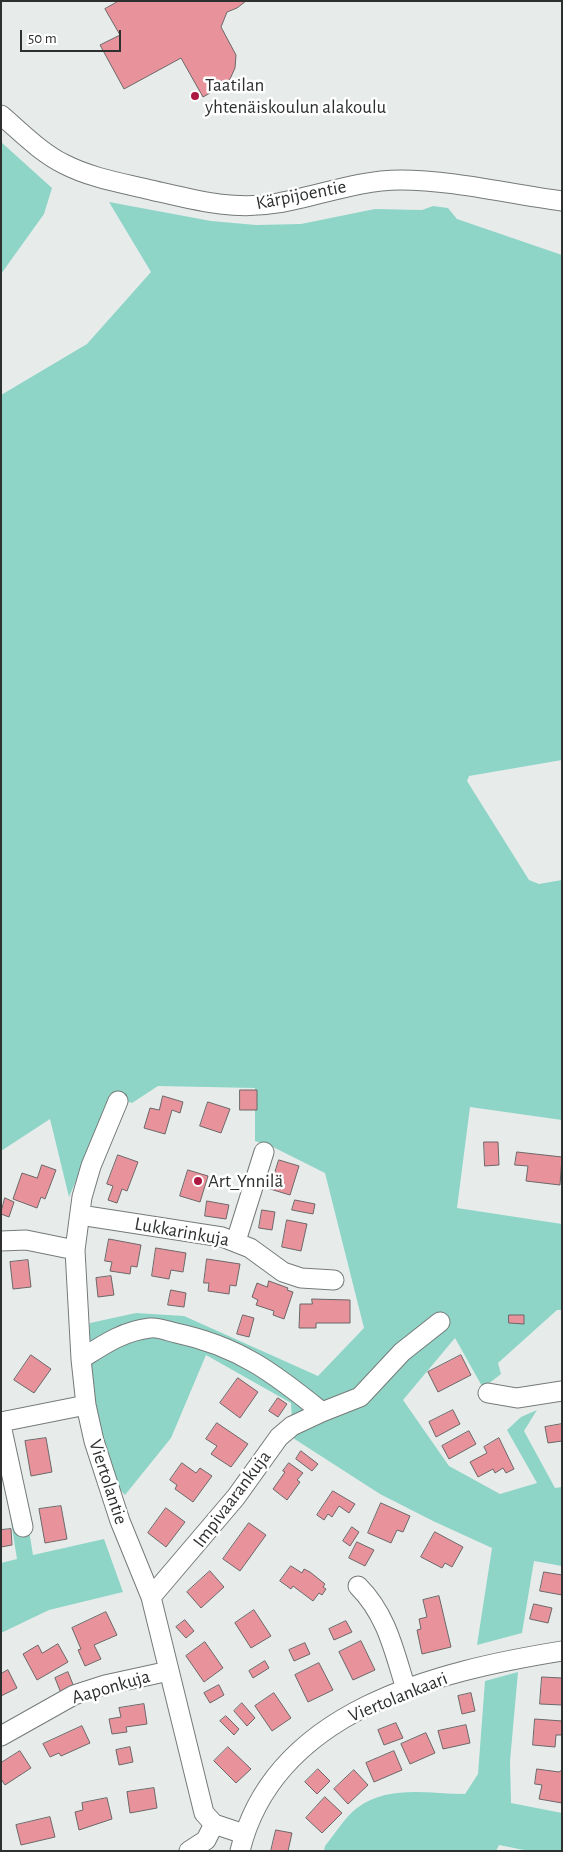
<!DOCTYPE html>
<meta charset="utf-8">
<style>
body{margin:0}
#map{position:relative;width:563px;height:1852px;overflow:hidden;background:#e7eceb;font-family:"Alegreya Sans",sans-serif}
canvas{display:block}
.frame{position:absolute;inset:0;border:2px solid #2e3030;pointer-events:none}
.scale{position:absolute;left:20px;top:30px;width:101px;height:22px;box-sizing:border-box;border:2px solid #2e3030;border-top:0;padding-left:6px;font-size:15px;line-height:18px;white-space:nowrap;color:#2e3030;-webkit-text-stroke:4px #fff;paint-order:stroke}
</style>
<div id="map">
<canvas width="563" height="1852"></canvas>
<div class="frame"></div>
<div class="scale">50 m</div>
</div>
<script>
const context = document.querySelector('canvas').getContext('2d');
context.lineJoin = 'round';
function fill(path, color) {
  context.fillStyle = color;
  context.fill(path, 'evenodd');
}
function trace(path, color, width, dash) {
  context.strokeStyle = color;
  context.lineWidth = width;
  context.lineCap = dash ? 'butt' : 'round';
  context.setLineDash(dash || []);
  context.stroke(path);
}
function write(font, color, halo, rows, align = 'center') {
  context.font = font + ' "Alegreya Sans",sans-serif';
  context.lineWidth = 5;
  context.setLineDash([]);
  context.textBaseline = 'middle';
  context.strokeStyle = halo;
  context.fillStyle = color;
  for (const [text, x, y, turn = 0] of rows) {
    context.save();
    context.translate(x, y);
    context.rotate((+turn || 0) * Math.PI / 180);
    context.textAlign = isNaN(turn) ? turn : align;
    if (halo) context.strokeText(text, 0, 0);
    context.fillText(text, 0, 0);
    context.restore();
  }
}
fill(new Path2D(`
 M1 142 52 188 44 214 1 274Z
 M109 202 211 221 256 225 301 224 375 209 422 210 433 206 448 208 457 219 562 255V760L469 776 467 781 529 880 539 884 562 880V1120L470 1107 457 1208 562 1224V1310H557L498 1363 501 1374 483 1388 455 1338 403 1400 449 1466 500 1494 537 1483 507 1430 521 1417 537 1410 524 1431 555 1488 562 1487V1566L534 1561 522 1633 477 1645 492 1548 433 1521 380 1494 293 1438 291 1403 206 1355 171 1438 125 1495 114 1483 97 1415 87 1346 90 1323 136 1313 184 1316 318 1376 364 1328 325 1173 273 1147 255 1141V1088L158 1086 132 1103 112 1096 69 1197 50 1119 1 1151V395L87 344 151 272Z
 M25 1506 33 1555 104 1539 123 1592 49 1610 1 1633V1563L17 1559 9 1509Z
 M518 1672 510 1761 511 1803 562 1813V1851H529L499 1845 496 1851H324L325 1846C335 1834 345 1817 357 1808 389 1784 429 1794 465 1794L478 1774 485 1681Z`), '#8ed5c7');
const building = new Path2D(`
 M119 1H246L237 8 227 12 221 27 236 55 235 68 230 79 226 84 203 97 181 58 124 89 100 45 120 35 105 9Z
 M240 1090H257V1110H240Z
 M163 1096 183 1102 180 1113 172 1110 165 1134 144 1128 150 1108 159 1110Z
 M208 1102 230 1109 221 1133 200 1126Z
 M484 1142H498L499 1165 485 1166Z
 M517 1152 562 1157 560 1185 526 1181 528 1166 515 1165Z
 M118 1155 138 1162 127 1191 122 1189 117 1203 108 1200 113 1186 107 1184Z
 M279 1160 299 1166 290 1195 270 1189Z
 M42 1165 56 1170 45 1199 41 1197 37 1208 13 1199 22 1173 37 1178Z
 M188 1170 208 1176 200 1202 180 1196Z
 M5 1198 14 1202 9 1217 1 1214Z
 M295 1200 315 1204 313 1214 292 1210Z
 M207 1201 229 1205 226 1219 205 1216Z
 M262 1210 275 1212 272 1230 259 1228Z
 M287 1220 307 1224 301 1251 282 1247Z
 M109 1239 141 1245 137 1267 131 1266 130 1274 110 1271 112 1262 105 1261Z
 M156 1248 186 1253 183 1272 171 1270 169 1279 152 1276Z
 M207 1259 240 1264 236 1286 230 1285 229 1294 208 1291 209 1283H204Z
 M28 1260 31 1287 13 1289 10 1262Z
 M111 1276 114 1295 98 1297 96 1278Z
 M269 1281 288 1288 287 1290 293 1292 284 1319 273 1315 274 1311 256 1305 258 1300 252 1297 257 1283 267 1287Z
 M171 1290 186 1293 184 1307 168 1305Z
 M312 1299 350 1300V1323H316V1328H299L300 1304H312Z
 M243 1315 254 1318 249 1337 237 1334Z
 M509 1315H524V1324L509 1323Z
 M31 1355 51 1369 34 1393 14 1380Z
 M461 1355 471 1375 438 1392 428 1372Z
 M238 1378 258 1392 240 1418 220 1403Z
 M278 1398 287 1404 278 1417 269 1411Z
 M453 1410 460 1424 436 1437 429 1422Z
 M217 1423 248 1444 231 1467 211 1454 217 1446 206 1439Z
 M562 1424V1441L548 1443 545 1427Z
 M469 1431 476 1444 449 1459 442 1446Z
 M46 1438 52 1472 31 1476 25 1441Z
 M499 1438 514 1469 506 1473 503 1468 495 1473 493 1469 478 1477 470 1462 487 1453 484 1447Z
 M301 1451 318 1464 312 1471 296 1459Z
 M182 1463 196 1473 200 1468 212 1476 193 1502 175 1489 177 1485 170 1480Z
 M289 1463 303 1473 297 1480 300 1482 287 1500 273 1489 285 1472 283 1471Z
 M333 1491 355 1504 349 1513 339 1506 332 1517 328 1514 324 1520 317 1515Z
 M381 1503 410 1516 403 1532 397 1530 391 1543 368 1533Z
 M61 1506 67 1539 45 1543 39 1509Z
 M166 1508 185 1522 166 1547 148 1533Z
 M249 1523 266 1535 240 1571 223 1559Z
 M352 1527 359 1532 350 1546 343 1541Z
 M11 1529 12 1545 1 1547V1530Z
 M435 1532 463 1547 452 1567 445 1563 442 1568 421 1557Z
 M357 1542 374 1550 365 1566 349 1558Z
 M291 1566 302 1573 304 1569 310 1572 325 1584 323 1587 326 1589 322 1595 319 1593 313 1601 293 1586 291 1589 280 1581Z
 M210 1571 224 1587 201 1608 187 1592Z
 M544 1572 562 1575V1595L540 1591Z
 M439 1596 451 1647 422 1654 417 1630 421 1629 419 1619 427 1617 423 1600Z
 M534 1604 552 1608 548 1623 530 1619Z
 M254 1610 271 1636 251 1648 235 1623Z
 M106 1612 117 1635 94 1645 101 1659 85 1666 78 1650 81 1649 72 1628Z
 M185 1620 194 1631 186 1638 176 1627Z
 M346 1621 352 1632 334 1640 329 1629Z
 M361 1641 375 1670 353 1680 339 1652Z
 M205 1642 223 1668 204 1682 186 1656Z
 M305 1643 310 1654 294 1661 289 1650Z
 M58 1644 68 1662 37 1680 23 1654 38 1645 42 1653Z
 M265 1661 269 1668 253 1678 249 1671Z
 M319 1663 333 1690 308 1702 295 1675Z
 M8 1670 17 1688 1 1696V1674Z
 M68 1672 74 1687 61 1693 55 1678Z
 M542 1677 562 1678V1705L540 1704Z
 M219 1685 224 1695 210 1703 204 1693Z
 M274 1693 291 1718 272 1731 255 1706Z
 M471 1693 475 1711 462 1714 458 1696Z
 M242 1703 255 1718 247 1726 234 1711Z
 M144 1704 147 1724 126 1727 127 1732 112 1734 109 1719 121 1717 119 1708Z
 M226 1716 239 1729 234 1735 220 1721Z
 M535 1719 562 1721V1735H556L555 1747 533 1745Z
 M396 1723 403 1738 384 1745 378 1730Z
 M466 1725 470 1743 443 1749 438 1731Z
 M82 1726 90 1743 61 1756 59 1753 50 1757 43 1744Z
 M426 1733 435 1753 410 1764 401 1744Z
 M130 1747 133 1762 119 1765 116 1750Z
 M228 1747 251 1769 236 1783 214 1761Z
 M20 1751 31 1768 5 1785 1 1779V1763Z
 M394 1751 402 1770 374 1782 366 1763Z
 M318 1769 330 1781 317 1794 305 1782Z
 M537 1769 559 1772 562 1770V1803L539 1799 542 1785 535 1784Z
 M354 1770 368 1785 348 1804 334 1789Z
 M154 1788 157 1808 130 1813 127 1792Z
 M325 1797 342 1813 322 1833 306 1818Z
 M107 1798 112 1819 79 1830 75 1812 83 1810 82 1803Z
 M50 1817 55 1837 21 1845 16 1825Z
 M276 1830 292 1833 288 1851H271Z`);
fill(building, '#e8939c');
trace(building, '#6c6768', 1);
const minor = new Path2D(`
 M1 115C21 132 40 152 64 164 91 178 122 183 151 190 195 200 232 211 278 203 319 196 358 180 400 180 454 180 508 194 562 201
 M118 1101 91 1166 82 1197 75 1250 81 1359 86 1405 94 1441 120 1521 151 1597 204 1813 214 1824 244 1834
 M80 1215 222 1237 250 1248 283 1272 301 1278 334 1280
 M1 1241 26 1240 75 1250
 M236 1241 264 1152
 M81 1359C103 1345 123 1331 150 1328 158 1327 168 1331 176 1333 238 1346 274 1373 322 1412L360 1397 402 1352 440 1322
 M488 1393 517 1398 562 1391
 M1 1422 86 1405
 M1 1425 23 1527
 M358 1586C387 1615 394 1651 406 1689
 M151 1597 236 1497 279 1437 292 1426 322 1412
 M1 1736 74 1695 105 1685 169 1671
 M189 1851 206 1840 214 1824
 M240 1851C274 1710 438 1671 562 1651`);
trace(minor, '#757a79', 21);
trace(minor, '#fff', 19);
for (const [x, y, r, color] of [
 [195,96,5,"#ac1841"],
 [198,1181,5,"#ac1841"]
]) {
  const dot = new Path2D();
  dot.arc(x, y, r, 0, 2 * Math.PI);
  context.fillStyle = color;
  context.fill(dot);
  trace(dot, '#fff', 2);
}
write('19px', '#2e3030', '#fff', [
 ["Taatilan",205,85],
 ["yhtenäiskoulun alakoulu",205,107],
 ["Art_Ynnilä",208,1181]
], 'left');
write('19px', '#2e3030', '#fff', [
 ["Kärpijoentie",301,195,-11],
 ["Lukkarinkuja",182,1232,10],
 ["Viertolantie",108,1482,72],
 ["Impivaarankuja",232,1499,-53],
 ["Aaponkuja",111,1687,-16],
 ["Viertolankaari",398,1697,-22]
]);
</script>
